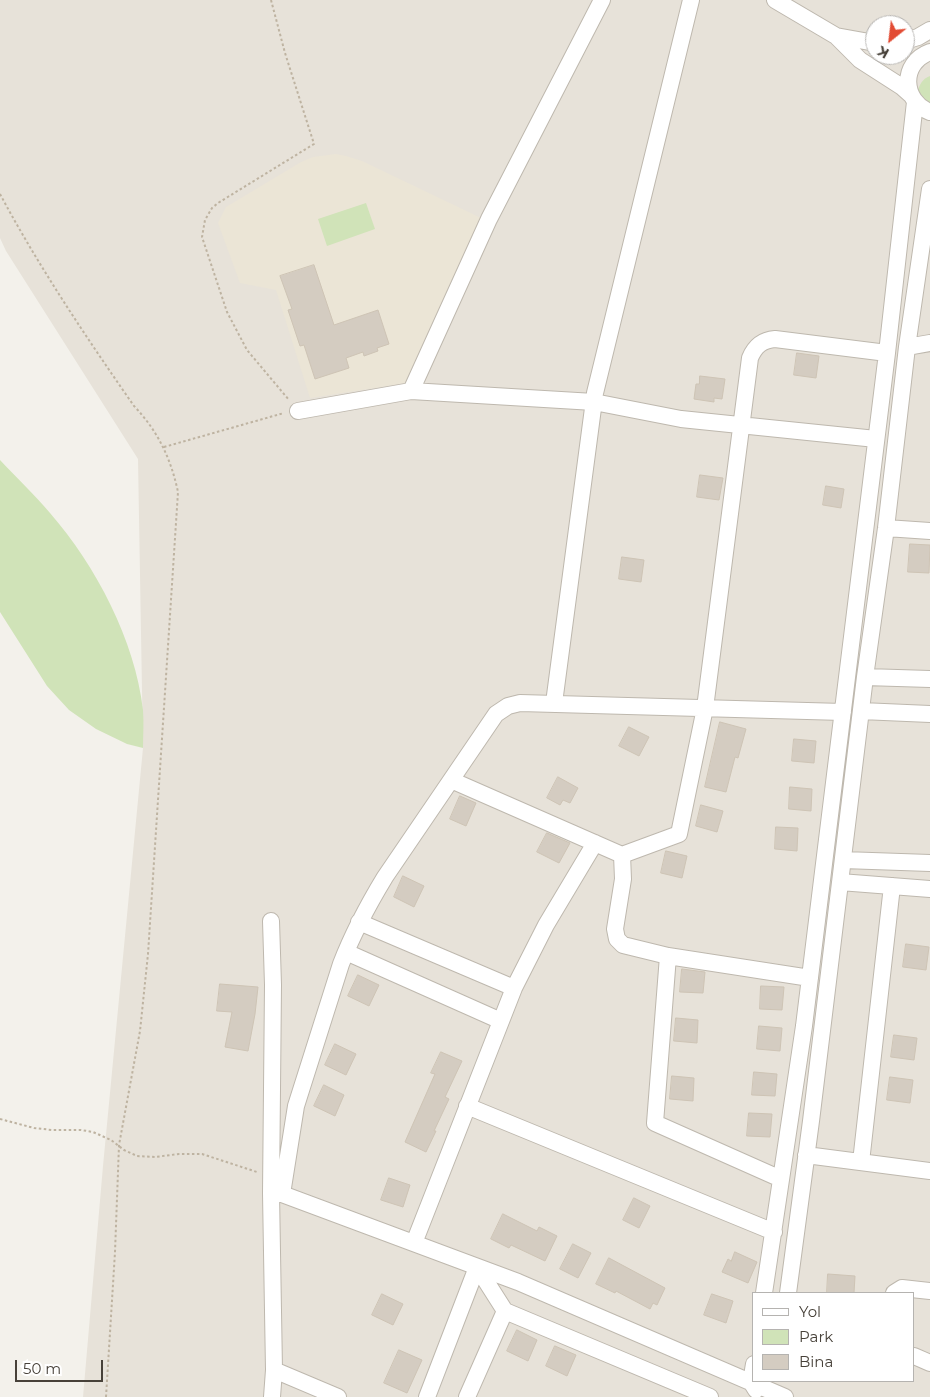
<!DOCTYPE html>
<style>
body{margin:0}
#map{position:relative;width:930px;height:1397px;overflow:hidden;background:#f3f1eb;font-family:Montserrat,sans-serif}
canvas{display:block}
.legend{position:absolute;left:752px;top:1292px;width:162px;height:90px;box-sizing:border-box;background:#fff;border:1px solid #b5b3b0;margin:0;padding:6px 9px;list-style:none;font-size:15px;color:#474139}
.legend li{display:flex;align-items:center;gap:10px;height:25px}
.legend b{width:25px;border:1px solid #b5b3b0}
.north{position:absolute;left:865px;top:15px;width:50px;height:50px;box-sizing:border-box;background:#fff;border:1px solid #b5b3b0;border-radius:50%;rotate:209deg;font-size:14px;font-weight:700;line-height:20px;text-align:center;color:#474139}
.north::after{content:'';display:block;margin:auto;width:18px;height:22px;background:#e24b33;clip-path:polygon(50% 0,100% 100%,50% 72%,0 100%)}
.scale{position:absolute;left:15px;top:1360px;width:88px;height:22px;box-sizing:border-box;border:2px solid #474139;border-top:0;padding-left:6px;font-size:15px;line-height:18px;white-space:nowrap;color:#474139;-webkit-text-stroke:4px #fff;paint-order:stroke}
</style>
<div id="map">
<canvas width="930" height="1397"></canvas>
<ul class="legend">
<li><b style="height:6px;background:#fff"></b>Yol</li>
<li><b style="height:14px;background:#d0e3b8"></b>Park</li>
<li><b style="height:14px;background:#d4ccc1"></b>Bina</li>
</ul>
<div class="north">K</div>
<div class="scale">50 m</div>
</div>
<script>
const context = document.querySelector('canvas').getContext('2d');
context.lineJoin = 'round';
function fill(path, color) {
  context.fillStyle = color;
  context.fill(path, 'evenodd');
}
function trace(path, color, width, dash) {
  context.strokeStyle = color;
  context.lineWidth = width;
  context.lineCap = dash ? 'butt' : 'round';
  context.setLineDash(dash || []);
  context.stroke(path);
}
fill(new Path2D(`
 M0 0H930V1397H83L103 1166 143 748 138 459 6 251 0 238ZM875 25H905V55H875ZM754 1293H914V1381H754Z`), '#e7e2d9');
fill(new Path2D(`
 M336 154 346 156 362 161 481 218 407 383 310 398 276 290 240 283 218 223 226 207 301 162 313 157Z`), '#ebe5d6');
fill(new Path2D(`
 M930 76V113L917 94C919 85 922 79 930 76Z
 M366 203 375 229 327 246 318 219Z
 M0 460C17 478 34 494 50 513 96 566 135 640 143 710 144 723 143 736 143 748L127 744 96 729 69 710 47 686 0 612Z`), '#d0e3b8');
const building = new Path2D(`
 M314 265 334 325 378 310 389 344 377 348 378 351 364 356 363 352 346 358 349 368 315 379 304 345 300 346 288 310 292 309 280 276Z
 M797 353 819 356 816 378 794 375Z
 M700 376 725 379 722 399 714 398V402L694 399 696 384H699Z
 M700 475 723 478 719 500 697 497Z
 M826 486 844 489 841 508 823 505Z
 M910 544 930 545 929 573 908 572Z
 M622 557 644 560 641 582 619 579Z
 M720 722 746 729 738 758 735 757 726 792 705 787Z
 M629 727 649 737 639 756 619 746Z
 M794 739 816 741 814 763 792 761Z
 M558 777 578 788 570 803 563 800 560 805 547 798Z
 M790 787 812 789 811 811 789 809Z
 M460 796 476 803 466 826 450 819Z
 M701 805 723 811 717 832 696 826Z
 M776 827 798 828 797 851 775 849Z
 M547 833 570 843 559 863 537 852Z
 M666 851 687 856 682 878 661 873Z
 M403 876 424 886 414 907 394 897Z
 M906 944 929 947 926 970 903 967Z
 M682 969 705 972 703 993 680 992Z
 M358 975 379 985 369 1006 348 996Z
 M220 984 258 987 255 1014 248 1051 225 1047 232 1012 217 1011Z
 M761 986 784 987 782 1010 760 1009Z
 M676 1018 698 1020 697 1043 674 1041Z
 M759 1026 782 1028 780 1051 757 1049Z
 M894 1035 917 1038 914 1060 891 1057Z
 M335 1044 356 1054 346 1075 325 1065Z
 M441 1052 462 1061 445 1097 449 1099 434 1131H436L426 1152 405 1142 435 1074 431 1073Z
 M754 1072 777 1074 775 1096 752 1095Z
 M672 1076 694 1078 693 1101 670 1099Z
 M890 1077 913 1080 910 1103 887 1100Z
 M324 1085 344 1095 335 1116 314 1106Z
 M749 1113 772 1114 770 1137 747 1136Z
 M389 1178 410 1185 403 1207 381 1200Z
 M634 1198 650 1206 639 1228 623 1220Z
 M503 1214 537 1231 539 1227 557 1236 545 1261 511 1245 509 1248 491 1239Z
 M573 1244 591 1253 578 1278 560 1269Z
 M735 1252 757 1262 748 1283 722 1272 728 1259 731 1261Z
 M609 1258 665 1288 657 1305 653 1303 650 1309 616 1291 615 1293 596 1284Z
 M828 1274 855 1276 854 1293H827Z
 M382 1294 403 1304 393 1325 372 1315Z
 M712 1294 733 1301 726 1323 704 1315Z
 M517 1330 537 1340 528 1361 507 1351Z
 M555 1346 576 1355 567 1376 546 1366Z
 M399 1350 422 1360 407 1393 384 1383Z`);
fill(building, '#d4ccc1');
trace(building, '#cec4b5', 1);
const minor = new Path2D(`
 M775 0 836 36 860 60 902 87 911 95
 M836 36 875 43
 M905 41 918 37 930 30
 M930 52C900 63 902 101 930 112
 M907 347 930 343
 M411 391 489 219 602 0
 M298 411 411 391 594 402 681 419 876 439
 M886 528 930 531
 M865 677 930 679
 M554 703 595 393 691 0
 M861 711 930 714
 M451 780 622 855 679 834 705 708 750 358C755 346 762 340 775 339L887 353
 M622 855 623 879 615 929 617 939 623 945 668 956 810 978
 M843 860 930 863
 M840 882 930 889
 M271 921 273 985 271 1193 274 1370 272 1397
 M359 922 514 988
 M346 952 501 1021
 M668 956 655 1123 781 1179
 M467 1106 774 1232
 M806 1155 930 1171
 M861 1162 892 886
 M272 1193 282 1194 518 1282 785 1397
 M282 1194 296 1106 341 964C353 933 368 905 385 877L496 714 508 706 520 703 843 712
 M414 1243 514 988 546 925 595 843
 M477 1267 505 1311 710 1397
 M764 1293 804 1026 887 353 915 102
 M788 1293 811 1121 865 677 886 528 907 347 930 189
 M894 1293 902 1288 930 1291
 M914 1356 930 1363
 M754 1364 751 1382 756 1390
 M274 1370 338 1397
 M427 1397 477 1267
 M467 1397 505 1311`);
trace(minor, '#beb8ae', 18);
trace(new Path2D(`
 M271 0 285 53 314 144 218 203 212 208 205 220 202 237 227 312 247 350 289 400
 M0 194C39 267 86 337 134 406 158 431 171 459 178 492L148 954 140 1031 119 1145 115 1252 106 1397
 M164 447 284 413
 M0 1119 34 1128 52 1130H81L93 1132 111 1140 124 1150 137 1156 155 1157 179 1154H202L257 1172`), '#beb3a1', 2, [2.5, 2.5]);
trace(minor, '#fff', 16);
</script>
